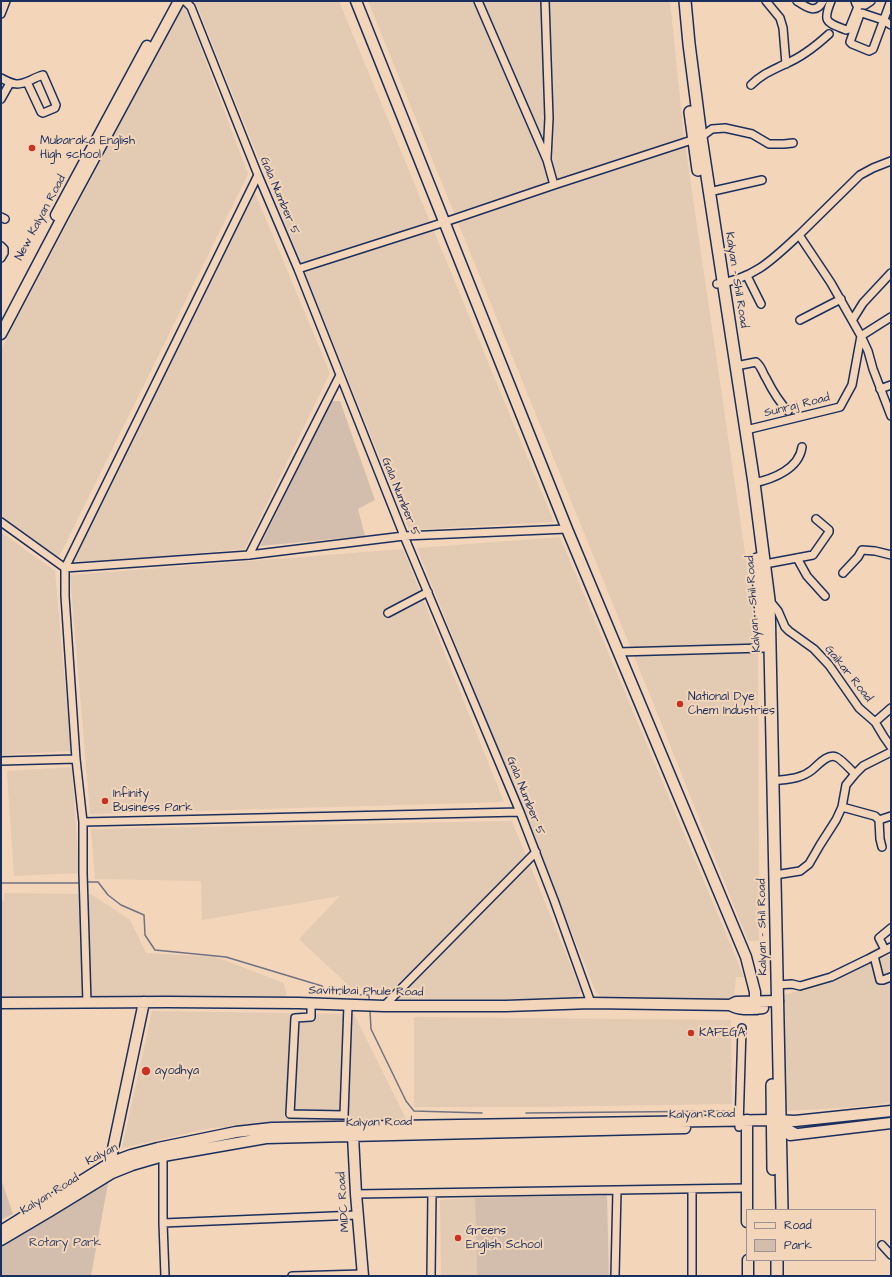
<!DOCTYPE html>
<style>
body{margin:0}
#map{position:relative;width:892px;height:1277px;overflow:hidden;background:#f3d6ba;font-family:"Architects Daughter",sans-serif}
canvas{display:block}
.frame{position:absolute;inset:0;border:2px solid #1b2f5e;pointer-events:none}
.legend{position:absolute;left:746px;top:1209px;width:130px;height:52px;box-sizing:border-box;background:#f3d6ba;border:1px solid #9d9395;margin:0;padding:5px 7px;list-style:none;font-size:12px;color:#1b2f5e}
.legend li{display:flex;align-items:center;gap:8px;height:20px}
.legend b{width:20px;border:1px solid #9d9395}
</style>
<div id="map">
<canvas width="892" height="1277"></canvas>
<div class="frame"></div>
<ul class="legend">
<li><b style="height:5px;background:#f3d6ba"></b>Road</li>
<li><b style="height:11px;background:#d3bead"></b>Park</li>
</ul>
</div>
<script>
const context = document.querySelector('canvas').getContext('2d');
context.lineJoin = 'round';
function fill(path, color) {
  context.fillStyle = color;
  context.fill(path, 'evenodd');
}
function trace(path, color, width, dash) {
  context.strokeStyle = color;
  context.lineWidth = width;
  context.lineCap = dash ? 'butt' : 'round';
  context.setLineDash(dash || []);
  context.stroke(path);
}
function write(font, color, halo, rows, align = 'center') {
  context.font = font + ' "Architects Daughter",sans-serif';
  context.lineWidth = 4;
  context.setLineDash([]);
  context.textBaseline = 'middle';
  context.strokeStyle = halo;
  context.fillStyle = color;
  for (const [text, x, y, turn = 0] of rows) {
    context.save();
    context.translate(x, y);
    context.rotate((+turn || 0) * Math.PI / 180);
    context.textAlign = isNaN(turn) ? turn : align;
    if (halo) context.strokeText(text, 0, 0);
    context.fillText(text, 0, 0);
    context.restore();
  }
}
fill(new Path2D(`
 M195 1H339L554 522 409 530Z
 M368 1H670L684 137 758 641 759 941H748L662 725Z
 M183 5 188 14 248 174 58 559 1 517V349Z
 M255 193 330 373 245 549 73 564Z
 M1 532 55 571 71 751 1 755Z
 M560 537 744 977H736L734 999H604L596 992 417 548Z
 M403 549 504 802 90 814 70 575Z
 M72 767 79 873 14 876 7 771Z
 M512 821 581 991 576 999H389L388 990 351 988 299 939 340 896 202 920 201 881 95 879 91 829Z
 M4 893 91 894 130 920 146 953 216 957 284 983 287 999 1 998V901H4Z
 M891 949V1103L856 1107 786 1111 780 996 822 984Z
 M152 1011 354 1014 407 1121 211 1128 122 1148Z
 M414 1017 731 1020 732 1104 535 1107H414Z
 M475 1198 477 1276H441L440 1200Z`), '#e3cab3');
fill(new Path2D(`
 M331 401H340L375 500 358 509 365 536 260 546Z
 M109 1178 91 1276H1V1243Z
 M1 1179 13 1214 1 1220Z
 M607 1195 609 1276H477L475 1198Z`), '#d3bead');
trace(new Path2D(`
 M88 882H98L108 895 121 905 144 915 145 935 155 950 226 957 322 986 330 994 369 995V1001
 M1 883H79
 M370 1011 371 1029 406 1101 414 1111 482 1113
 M526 1113 729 1111`), '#707182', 1.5);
const street = new Path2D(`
 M185 1 191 7 258 175 298 269 404 536 520 812 554 900 591 1003
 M545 1 549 118 547 158
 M766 1 780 18 783 28 786 64
 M797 1C806 7 816 15 823 1
 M831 1C822 23 827 22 846 30L849 29 859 4
 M855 1 856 4 865 5 871 1
 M890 1V3L873 49 869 51 852 44 850 42 860 14 862 13 883 20 891 25
 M1 14 6 1
 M1 78C14 85 18 86 31 80 35 78 39 76 43 75L56 105 55 108 43 113 41 112 27 82
 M751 85C762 74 771 71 785 64 800 58 817 45 829 34
 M1 99 10 83
 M554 185 701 137 712 129 725 128 752 134 769 144H784L793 143
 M709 192 762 180
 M1 217 5 219
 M799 235 860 175 873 168 891 161
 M1 246 4 249V253L1 258
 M298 269 445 222 554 185 547 160 478 1
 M747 276 761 304
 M717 284C755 278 772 260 799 235L831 283 861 336 868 351 873 369 891 416
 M853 319 863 303 891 273
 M800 320 841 299
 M736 366 756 362C762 367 762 372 766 378 772 390 779 402 788 411
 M880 389 891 385
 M746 430 840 407 852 385 861 336 891 317
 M754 483C773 479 799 469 802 447
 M1 522 65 568 249 555 404 536 567 529
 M249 555 340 375
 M797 558 807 576 825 596
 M765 564 813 555 829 532V530L816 519
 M843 573 858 557 862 550 875 551 891 555
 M769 600 778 611 785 627 789 631 814 649 829 665 859 708 875 722 884 737 891 747
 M388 613 428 592
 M618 652 764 648
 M875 722 891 708
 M1 761 76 759
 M855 774 863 766 891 752
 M773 781C787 779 801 779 812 770 818 765 828 753 836 757 840 758 851 770 855 774L846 785 842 807 836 820 820 845 809 864 800 871 775 875
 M842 807 875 816 879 820 880 839 882 847
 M879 820 891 816
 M83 822 76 759 65 596V568L258 175
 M885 950 879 938 891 928
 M874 956 880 980H883L891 977
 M777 985 792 984 800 986 831 977 868 959 891 947
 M87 1003 83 873V822L520 812
 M311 1004V1017L295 1018 290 1114 344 1115 348 1005
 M384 1006 536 852
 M739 1127 742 1028
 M163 1156V1223L165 1276
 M692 1189V1276
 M356 1194 746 1188
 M163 1223 357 1215
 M882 1245 891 1255
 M292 1276 363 1274
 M431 1276 432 1193
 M615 1276 617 1190`);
const secondary = new Path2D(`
 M356 1 567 529 746 957 755 992V1001L757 1009
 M56 215 147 46
 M1 334 63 216 179 1
 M1 1003 167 1002 299 1003 384 1006H506L591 1003 730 1005 736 1002 778 1001
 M730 1005C741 1011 751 1009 763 1008
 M773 1126 780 1125 796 1134
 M352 1131 353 1136 356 1194 363 1276
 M790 1135 891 1123
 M111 1167 110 1163 144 1002
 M747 1222V1120
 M1 1231 110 1163 131 1155 158 1148 236 1132 272 1128 772 1120 795 1121 891 1111
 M1 1240 50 1211 112 1173 132 1165 163 1156 266 1138 685 1128
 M748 1260V1276`);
const primary = new Path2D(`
 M685 1 689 44 701 137 754 483 769 600 782 1210
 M690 112 698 170
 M757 559 763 644
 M772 1085 773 1169
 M777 1260V1276`);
trace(street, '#1b2f5e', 10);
trace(secondary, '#1b2f5e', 13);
trace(primary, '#1b2f5e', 14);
trace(street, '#f3d6ba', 7);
trace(secondary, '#f3d6ba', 10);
trace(primary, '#f3d6ba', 11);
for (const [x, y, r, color] of [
 [32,148,4,"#c8321e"],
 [680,704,4,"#c8321e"],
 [105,801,4,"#c8321e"],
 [691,1033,4,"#c8321e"],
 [146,1071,5,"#c8321e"],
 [458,1238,4,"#c8321e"]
]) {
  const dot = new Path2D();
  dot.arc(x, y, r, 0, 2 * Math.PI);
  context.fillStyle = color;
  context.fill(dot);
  trace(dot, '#f3d6ba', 1.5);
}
write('12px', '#1b2f5e', '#f3d6ba', [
 ["Mubaraka English",40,141],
 ["High school",40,155],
 ["National Dye",688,697],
 ["Chem Industries",688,711],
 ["Infinity",113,794],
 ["Business Park",113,808],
 ["KAFEGA",699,1033],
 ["ayodhya",155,1071],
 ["Greens",466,1231],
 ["English School",466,1245]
], 'left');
write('12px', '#1b2f5e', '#f3d6ba', [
 ["Gala Number 5",279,196,67],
 ["New Kalyan Road",41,218,-62],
 ["Kalyan - Shil Road",736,280,81],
 ["Sunraj Road",797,406,-14],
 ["Gala Number 5",400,497,68],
 ["Kalyan - Shil Road",754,604,-94],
 ["Gaikar Road",848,674,51],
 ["Gala Number 5",525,796,68],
 ["Kalyan - Shil Road",763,927,-91],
 ["Savitribai Phule Road",366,992,1],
 ["Kalyan Road",702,1115,-1],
 ["Kalyan Road",379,1123,-1],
 ["Kalyan",102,1155,-27],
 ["Kalyan Road",50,1195,-32],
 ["MIDC Road",344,1202,-94]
]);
write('12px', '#37446a', '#f3d6ba', [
 ["Rotary Park",65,1243]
]);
</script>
